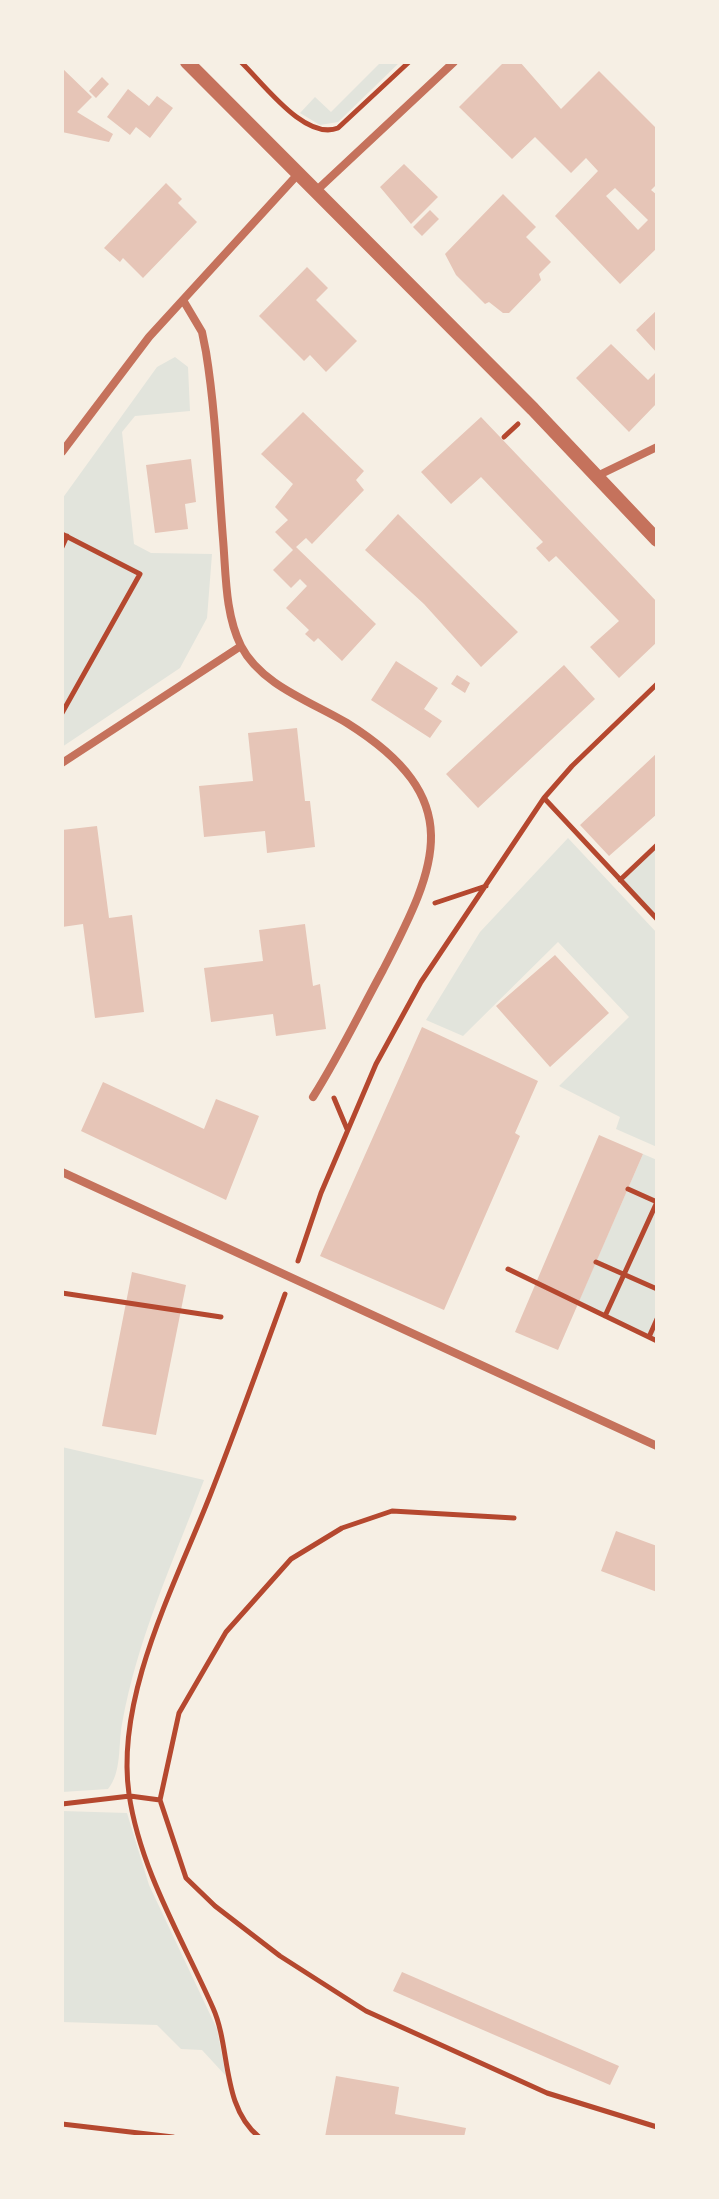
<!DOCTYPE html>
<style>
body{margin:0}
#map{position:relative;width:719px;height:2199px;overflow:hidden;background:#f6efe4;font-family:"PT Sans",sans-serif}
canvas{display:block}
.frame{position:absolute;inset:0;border:64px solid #f6efe4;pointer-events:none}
</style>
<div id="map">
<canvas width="719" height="2199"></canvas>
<div class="frame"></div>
</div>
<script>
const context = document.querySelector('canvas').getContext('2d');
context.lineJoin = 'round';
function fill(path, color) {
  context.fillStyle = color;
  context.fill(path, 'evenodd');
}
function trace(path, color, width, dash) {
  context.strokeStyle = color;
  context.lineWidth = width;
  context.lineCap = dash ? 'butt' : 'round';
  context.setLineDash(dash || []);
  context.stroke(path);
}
fill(new Path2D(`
 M381 62H400L338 122 320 125 300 113 315 97 331 112Z
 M175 357 188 367 190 411 135 416 122 432 134 544 151 553 212 554 207 618 180 668 62 747V499L157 367Z
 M568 838 657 933V1147L616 1129 620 1117 559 1086 629 1017 558 942 463 1036 426 1020 480 932Z
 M657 845V919L620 880Z
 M643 1154 657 1160V1341L578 1303Z
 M62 1447 204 1480C174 1560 137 1639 122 1724 118 1745 122 1772 108 1789L62 1792Z
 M62 1811 127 1813 149 1885 217 2029 226 2076 202 2050 181 2049 157 2025 62 2022Z`), '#e2e4dc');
fill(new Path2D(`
 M504 62H520L561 109 599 71 657 129V184L651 190 657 195V248L620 284 555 216 598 171 586 158 571 173 535 137 512 159 459 107ZM615 188 648 220 638 230 606 196Z
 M62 68 92 97 77 112 113 134 109 142 62 132Z
 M102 77 109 84 96 98 89 91Z
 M128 89 149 106 157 96 173 108 150 138 136 127 130 135 107 117Z
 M404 164 438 197 411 224 380 187Z
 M166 183 182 199 178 203 197 222 143 278 123 258 120 262 104 248Z
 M503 194 536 227 526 237 551 262 539 274 541 280 509 313H503L489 302 485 304 456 275 445 254Z
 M430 210 439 219 422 236 413 227Z
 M307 267 328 288 316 300 357 341 326 372 310 355 304 361 259 316Z
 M657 310V353L636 330Z
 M611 344 648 380 655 373 657 375V403L629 432 576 378Z
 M303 412 364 471 356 480 364 490 312 544 306 538 296 547 376 624 342 661 318 638 314 642 305 634 309 630 286 608 307 586 300 579 291 588 273 570 293 550 275 532 288 520 275 507 293 484 261 454Z
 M481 417 657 602V642L619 678 590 647 619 621 556 556 549 562 536 548 543 542 481 477 451 504 421 472Z
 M191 459 196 502 185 504 188 529 155 533 146 465Z
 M398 514 518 632 481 667 424 604 365 550Z
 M396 661 438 688 424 709 442 721 430 738 371 700Z
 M564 665 595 699 478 808 446 774Z
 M457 675 470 683 465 693 451 684Z
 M297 728 305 801H310L315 847 267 853 265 831 204 837 199 786 253 781 248 733Z
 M657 753V814L609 856 580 825Z
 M97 826 109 918 132 915 144 1012 95 1018 83 924 62 927V830Z
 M305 924 313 986 320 984 326 1029 276 1036 273 1014 211 1022 204 968 263 961 259 930Z
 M555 955 609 1013 550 1067 496 1006Z
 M422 1027 538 1081 515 1133 520 1136 444 1310 320 1256Z
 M103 1082 204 1129 216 1099 259 1116 226 1200 81 1131Z
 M599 1135 643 1154 558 1350 515 1332Z
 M132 1272 186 1285 156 1435 102 1426Z
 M616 1531 657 1546V1592L601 1571Z
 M402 1972 619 2066 610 2085 393 1991Z
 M336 2076 399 2087 395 2114 466 2128 464 2137H325Z`), '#e6c5b7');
trace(new Path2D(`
 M241 62C264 84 305 141 338 128L409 62
 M504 437 518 424
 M62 534 140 574 62 713
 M62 547 67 536
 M544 798 657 919
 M620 880 657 845
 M435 903 486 886
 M334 1098 347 1129
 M298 1261 321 1193 376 1064 421 982 544 798 572 766 657 684
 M596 1262 657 1289
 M508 1269 657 1341
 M62 1293 221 1317
 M605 1316 657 1202 628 1189
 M649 1337 657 1319
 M514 1518 392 1511 342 1528 291 1559 226 1632 179 1713 160 1800 186 1878 215 1906 280 1956 366 2011 547 2093 657 2127
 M62 1804 130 1796 160 1800
 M62 2124 173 2137
 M259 2137C221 2106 231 2048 213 2008 183 1940 140 1870 129 1794 115 1696 176 1583 211 1493 237 1427 261 1360 285 1294`), '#b5482f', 5);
trace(new Path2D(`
 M316 191 454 62
 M183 300 202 332 206 352C216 414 218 477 223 539 226 574 225 614 241 646 261 685 312 702 347 723 468 799 438 864 383 970 360 1012 339 1056 313 1097
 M62 452 149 337 299 173
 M597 476 657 447
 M62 763 241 646
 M62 1172 657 1446`), '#c5725c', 8);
trace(new Path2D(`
 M187 62 533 409 657 540`), '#c5725c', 14);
</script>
